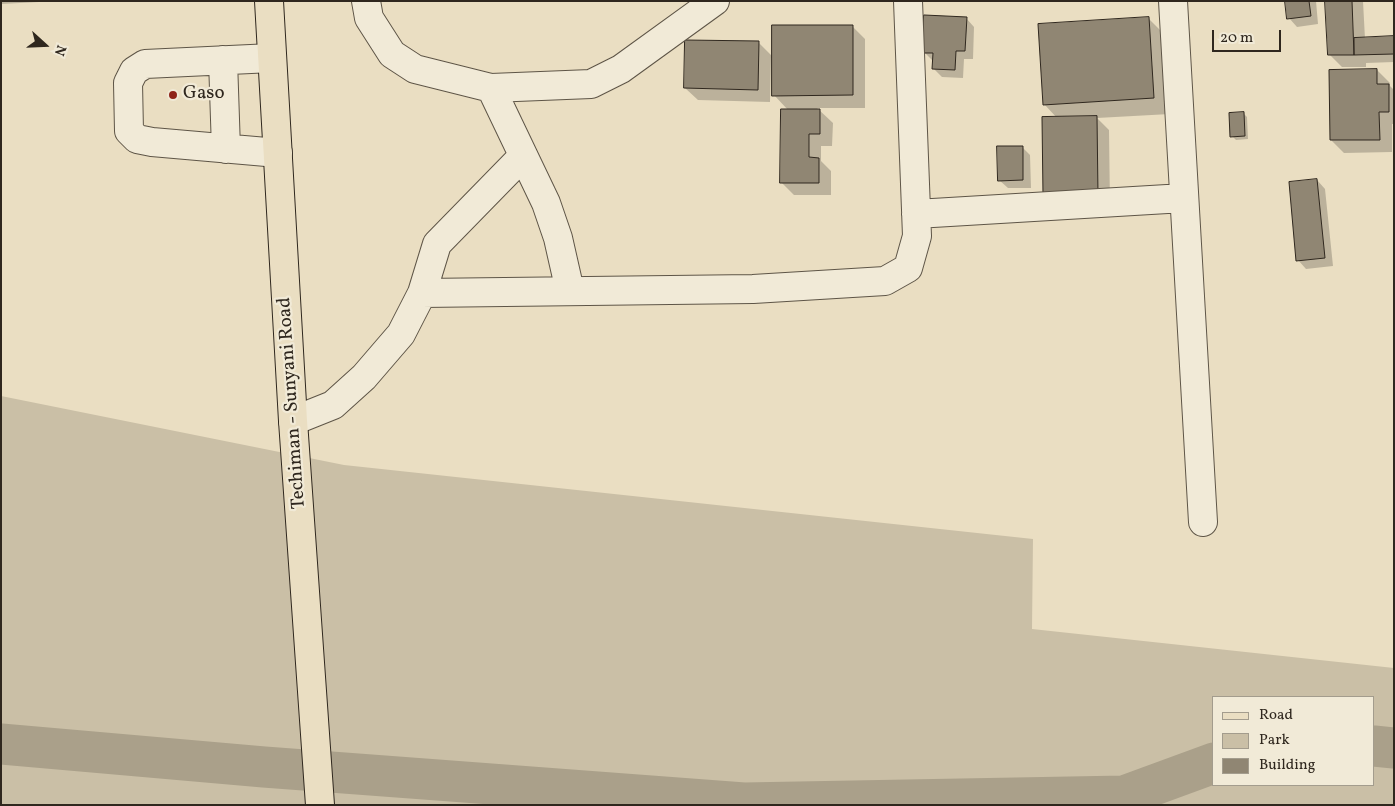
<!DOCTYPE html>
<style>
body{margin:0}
#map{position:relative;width:1395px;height:806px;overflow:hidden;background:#eadec2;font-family:Vollkorn,serif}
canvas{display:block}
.frame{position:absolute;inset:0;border:2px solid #2f271e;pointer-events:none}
.legend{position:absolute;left:1212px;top:696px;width:162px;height:90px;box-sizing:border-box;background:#f1ead7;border:1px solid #a39c8d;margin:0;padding:6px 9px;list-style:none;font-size:15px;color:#2f271e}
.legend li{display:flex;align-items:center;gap:10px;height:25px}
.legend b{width:25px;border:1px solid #a39c8d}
.north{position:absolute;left:20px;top:20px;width:50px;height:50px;-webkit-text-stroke:4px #f1ead7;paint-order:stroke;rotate:110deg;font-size:14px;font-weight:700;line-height:20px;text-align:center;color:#2f271e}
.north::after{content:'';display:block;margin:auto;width:18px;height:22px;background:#2f271e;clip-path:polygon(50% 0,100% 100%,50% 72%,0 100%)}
.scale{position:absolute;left:1212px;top:30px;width:69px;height:22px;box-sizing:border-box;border:2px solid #2f271e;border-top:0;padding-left:6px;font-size:15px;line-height:18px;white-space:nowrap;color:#2f271e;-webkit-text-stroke:4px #f1ead7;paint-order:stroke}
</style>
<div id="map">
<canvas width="1395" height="806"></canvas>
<div class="frame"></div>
<ul class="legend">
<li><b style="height:6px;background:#eadec2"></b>Road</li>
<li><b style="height:14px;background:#cabfa6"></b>Park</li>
<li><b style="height:14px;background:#908673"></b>Building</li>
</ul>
<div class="north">N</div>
<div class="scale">20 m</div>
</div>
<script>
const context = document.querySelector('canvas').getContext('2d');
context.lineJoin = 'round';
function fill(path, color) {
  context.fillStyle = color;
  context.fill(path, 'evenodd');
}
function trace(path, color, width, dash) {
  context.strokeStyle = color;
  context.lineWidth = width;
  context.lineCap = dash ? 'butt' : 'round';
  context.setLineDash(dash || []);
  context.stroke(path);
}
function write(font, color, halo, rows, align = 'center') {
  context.font = font + ' Vollkorn,serif';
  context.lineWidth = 4.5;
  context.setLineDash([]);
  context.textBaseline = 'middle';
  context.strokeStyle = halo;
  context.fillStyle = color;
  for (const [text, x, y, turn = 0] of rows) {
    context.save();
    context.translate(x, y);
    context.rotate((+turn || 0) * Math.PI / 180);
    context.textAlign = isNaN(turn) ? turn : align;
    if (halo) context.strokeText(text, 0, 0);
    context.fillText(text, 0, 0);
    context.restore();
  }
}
fill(new Path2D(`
 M1 396 344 465 1033 539 1032 629 1394 668V805H1ZM1214 697H1374V785H1214Z`), '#cabfa6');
fill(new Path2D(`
 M1 1H58L1 4Z
 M1287 1H1316L1318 24 1297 27 1289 18Z
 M1327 1H1363L1365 39 1394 37V62L1366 63V67H1342L1329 54Z
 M966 18 974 27 973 59H964L963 78 942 77 933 68 934 61 932 60 924 52Z
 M1149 19 1165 35 1170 114 1097 118 1109 130 1110 207 1057 208V118L1044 104Z
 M852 26 865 39V108H817L833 123 832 146H821V161L831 171V195H794L781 182 788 110 774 95V58H771L770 102 698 100 685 88 759 43 774 58Z
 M1377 70 1390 83V86L1394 90V124H1392V152L1344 153 1331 140Z
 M1243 113 1247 117 1248 139 1236 140 1232 136Z
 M1022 147 1030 155 1031 188H1008L999 180Z
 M1317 180 1325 189 1333 266 1306 269 1298 260Z`), '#0003');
trace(new Path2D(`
 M1 744 264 767 744 803 1124 796 1214 763
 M1374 746 1394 748`), '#aaa08a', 41);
const building = new Path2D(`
 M1285 1H1309L1311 16 1287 19Z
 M1325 1H1352L1354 55H1328Z
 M924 15 967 17 965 51H956L955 70 932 69 933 53H922Z
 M1149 17 1154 98 1043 105 1038 24Z
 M772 25H853V95L772 96Z
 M1394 36V54L1354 55V38Z
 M685 40 759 41 758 90 684 88Z
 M1377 69V84H1389V112H1379L1380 140H1330L1329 70Z
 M781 109H820V134H809V157L819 158V183H780Z
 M1244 112 1245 136 1230 137 1229 113Z
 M1097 116 1098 195H1043L1042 117Z
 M997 146H1023V180L998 181Z
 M1317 179 1325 258 1296 261 1289 182Z`);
fill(building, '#908673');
trace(building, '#2f271e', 1);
const minor = new Path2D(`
 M366 1 369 18 392 54 415 69 491 88 591 84 621 69 715 1
 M1173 1 1203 522
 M272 58 145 64 134 71 128 83 129 131 137 139 152 142 278 153
 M223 60 226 149
 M491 88 546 203 558 238 570 291
 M916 214 1184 198
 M422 293 437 244 523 156
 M293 421 333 405 364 377 401 334 422 293 753 289 885 281 908 268 917 236 908 1`);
const major = new Path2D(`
 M269 1 293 421 320 805`);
trace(minor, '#5e5547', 30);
trace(major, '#2f271e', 30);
trace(minor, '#f1ead7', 28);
trace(major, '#eadec2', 28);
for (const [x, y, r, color] of [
 [173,95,5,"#8f2418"]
]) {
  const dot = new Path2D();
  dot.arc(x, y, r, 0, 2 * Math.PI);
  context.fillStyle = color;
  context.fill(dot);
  trace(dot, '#f1ead7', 2);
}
write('19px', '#2f271e', '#f1ead7', [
 ["Gaso",183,95]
], 'left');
write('19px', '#2f271e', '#f1ead7', [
 ["Techiman - Sunyani Road",293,403,-94]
]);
</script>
